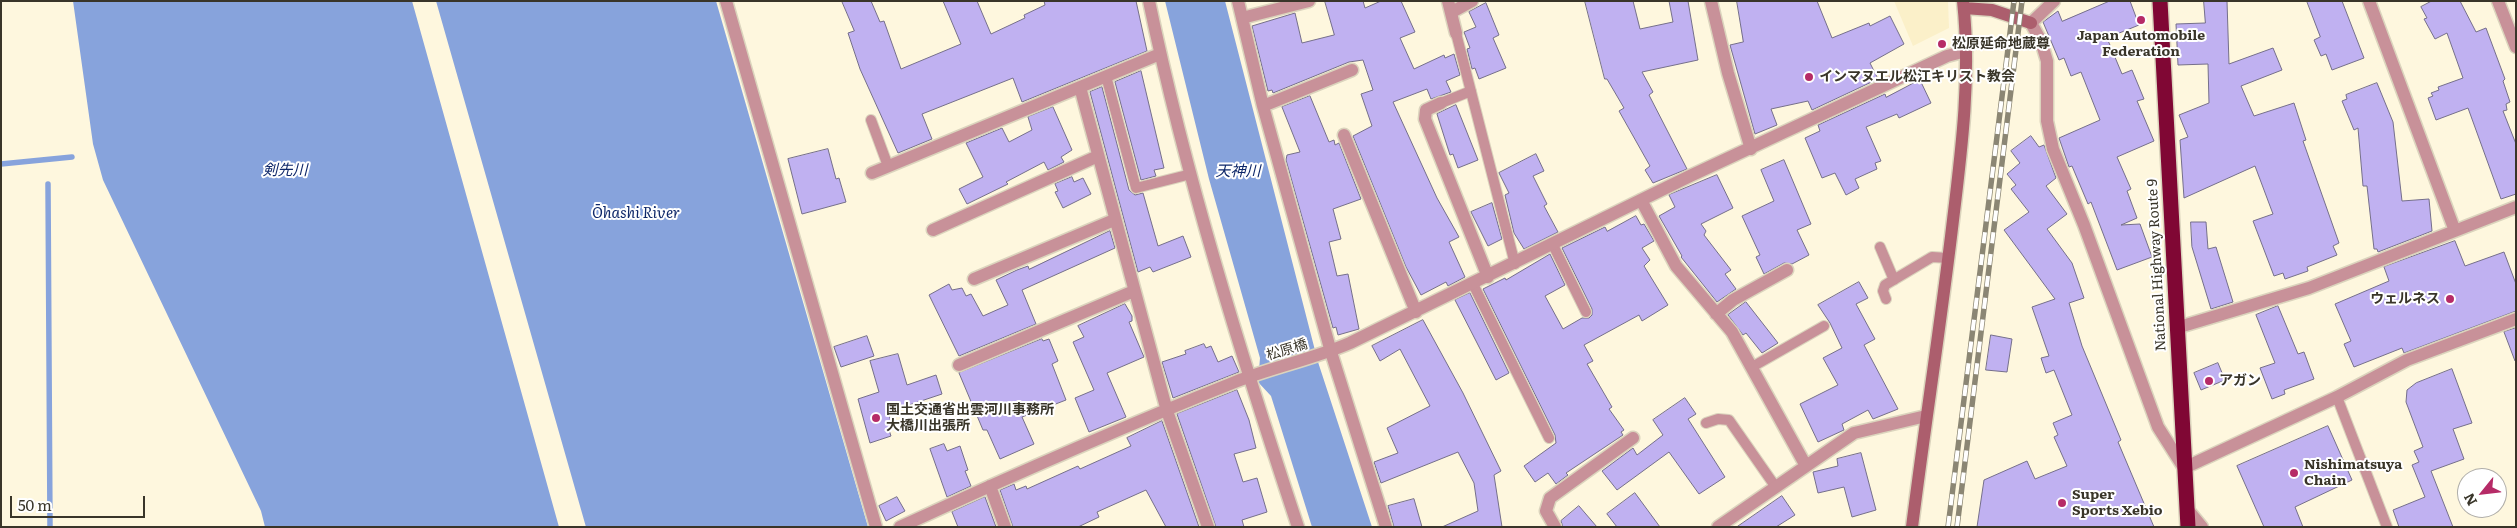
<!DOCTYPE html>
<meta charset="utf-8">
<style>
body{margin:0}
#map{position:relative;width:2517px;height:528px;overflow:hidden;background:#fef7de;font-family:Literata,serif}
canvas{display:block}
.frame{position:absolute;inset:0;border:2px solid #393529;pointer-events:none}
.north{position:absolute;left:2457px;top:468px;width:50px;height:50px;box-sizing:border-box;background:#fff;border:1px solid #b0aea9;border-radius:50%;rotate:241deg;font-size:14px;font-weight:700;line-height:20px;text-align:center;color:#393529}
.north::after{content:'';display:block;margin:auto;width:18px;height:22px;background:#b62b67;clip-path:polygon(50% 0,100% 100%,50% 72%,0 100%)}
.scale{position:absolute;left:10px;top:496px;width:135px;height:22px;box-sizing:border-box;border:2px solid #393529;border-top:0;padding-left:6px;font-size:15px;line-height:18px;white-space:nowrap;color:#393529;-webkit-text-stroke:4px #fff;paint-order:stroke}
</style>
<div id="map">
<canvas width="2517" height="528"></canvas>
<div class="frame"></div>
<div class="north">N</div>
<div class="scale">50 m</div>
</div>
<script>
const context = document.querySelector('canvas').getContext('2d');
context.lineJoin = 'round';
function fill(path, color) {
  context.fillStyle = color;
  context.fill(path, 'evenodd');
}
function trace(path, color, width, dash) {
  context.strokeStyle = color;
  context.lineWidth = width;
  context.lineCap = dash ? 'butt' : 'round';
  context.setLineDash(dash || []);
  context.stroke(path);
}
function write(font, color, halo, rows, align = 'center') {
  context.font = font + ' Literata,"Noto Sans JP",serif';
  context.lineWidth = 4;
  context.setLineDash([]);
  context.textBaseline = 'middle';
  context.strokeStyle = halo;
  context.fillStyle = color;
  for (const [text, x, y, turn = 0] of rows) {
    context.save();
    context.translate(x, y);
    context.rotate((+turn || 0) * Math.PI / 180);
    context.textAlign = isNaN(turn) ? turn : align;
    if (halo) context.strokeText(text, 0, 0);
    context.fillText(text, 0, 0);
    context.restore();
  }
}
fill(new Path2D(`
 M1894 1H1948L1949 28 1913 46Z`), '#fbf0c9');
fill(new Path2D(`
 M73 1H412L559 527H265L261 511 103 180 93 144Z
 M436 1H716L868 527H586Z
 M1165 1H1225L1318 362 1372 527H1312L1271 396 1258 382 1260 358 1209 179Z`), '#87a3dc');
trace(new Path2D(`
 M1 164 72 157
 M48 184 50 527`), '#87a3dc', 5.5);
const building = new Path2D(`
 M842 1H871L880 22 884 21 901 69 961 44 943 1H977L991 34 1025 18 1024 15 1045 5 1044 1H1136L1147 51 1022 102 1013 78 922 114 932 139 898 153 860 69 848 33 854 31Z
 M1325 1H1363L1365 8 1381 1H1401L1415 32 1400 38 1414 69 1444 55 1445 58 1454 54 1460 75 1446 81 1451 92 1431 99 1427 89 1393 102 1437 198 1459 237 1449 242 1465 277 1448 286 1446 282 1421 295 1406 267 1353 136 1372 126 1361 94 1373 90 1363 60 1349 62 1273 93 1272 90 1268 91 1252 26 1295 13 1302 43 1334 35Z
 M1585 1H1633L1640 29 1673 22 1669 1H1688L1698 60 1642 72 1653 92 1649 95 1687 169 1653 183 1645 170 1650 166 1619 111 1624 108 1607 79H1605Z
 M1737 1H1817L1832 38 1869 23 1870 26 1890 16 1904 44 1870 63 1878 79 1812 110 1808 101 1771 109 1777 125 1755 134 1730 45 1743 42Z
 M2110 1H2130L2139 25 2107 38 2122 74 2132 70 2144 99 2137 101 2154 141 2117 157 2131 189 2127 191 2137 218 2121 225 2140 224 2152 257 2117 270 2091 202 2088 204 2072 166 2069 167 2059 138 2100 120 2081 72 2071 76 2064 58 2059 60 2043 22 2058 11 2062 21Z
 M2204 1H2227L2229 64 2273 48 2282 70 2241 86 2254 116 2294 103 2306 140 2303 141 2339 243 2333 246 2337 255 2307 267 2308 271 2285 279 2283 273 2274 276 2253 221 2273 214 2255 166 2184 198 2180 140 2188 137 2179 115 2209 103 2208 64 2178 65 2176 24 2205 23Z
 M2307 1H2342L2364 58 2332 70 2326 54 2321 56 2314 40 2320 37Z
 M2432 1H2460L2476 32 2486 28 2505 79 2503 81 2510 102 2506 104 2507 110 2503 111 2516 144V194L2501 199 2468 108 2436 120 2428 98 2433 96 2431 93 2439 90 2438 87 2463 78 2447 33 2435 39 2424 19 2427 18 2421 7Z
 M1486 3 1499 35 1493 38 1506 68 1479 79 1475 68 1472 69 1467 49 1470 48 1464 32 1476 27 1469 12Z
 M1141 71 1164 168 1154 170 1156 176 1141 180 1115 82Z
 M1920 80 1931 103 1899 118 1897 114 1866 127 1881 161 1875 163 1877 169 1855 179 1859 188 1846 195 1835 173 1822 178 1805 138 1820 131 1818 125 1885 94 1886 97Z
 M2377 83 2393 122 2402 201 2429 199 2432 231 2378 252 2377 249H2374L2367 186H2363L2358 128 2354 130 2342 101 2347 99 2346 95Z
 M1102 87 1129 190 1135 195 1143 193 1158 246 1183 236 1191 257 1153 272 1150 267 1138 272 1090 92Z
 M1310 96 1329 142 1334 140 1335 145 1339 143 1361 199 1333 209 1341 239 1329 242 1337 276 1348 274 1359 329 1338 335 1336 327 1333 328 1286 160 1287 155 1300 152 1282 107Z
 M1456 105 1478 160 1458 168 1453 154 1450 155 1437 114Z
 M1053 107 1072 150 1061 157 1064 162 1048 170 1044 162 1006 182 1008 184 967 204 959 189 983 177 966 143 1002 128 1009 142 1032 130 1028 117Z
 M2031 136 2039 147 2044 145 2056 178 2046 186 2067 214 2047 229 2072 263 2084 298 2069 303 2082 346 2121 440 2118 442 2154 527H1977L1984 480 2027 461 2035 479 2067 466 2054 437 2058 435 2053 423 2072 415 2054 370 2046 373 2041 358 2049 356 2032 307 2055 299 2004 230 2029 212 2011 189 2016 185 2007 174 2020 163 2011 151Z
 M828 149 836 179 839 178 846 202 802 214 788 159Z
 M1536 154 1544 171 1533 176 1547 204 1544 206 1558 232 1524 249 1514 233 1505 195 1509 193 1499 173Z
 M1784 160 1811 224 1797 230 1809 255 1792 264 1784 263 1764 274 1756 257 1760 255 1742 216 1774 201 1761 170Z
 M1717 175 1733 208 1701 224 1706 231 1704 235 1731 270 1725 274 1736 289 1717 302 1681 257 1682 256 1659 216 1675 207 1669 195Z
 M1072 177 1074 182 1083 178 1091 194 1063 208 1055 192 1058 191 1055 184Z
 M1492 203 1502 239 1488 246 1471 212Z
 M1636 216 1641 225 1644 224 1654 241 1642 248 1650 260 1644 266 1668 305 1642 321 1639 315 1584 345 1593 361 1587 364 1612 407 1609 409 1624 430 1621 432 1623 435 1566 473 1568 475 1556 484 1548 473 1535 482 1524 466 1556 443 1555 435 1483 289 1505 278 1506 280 1550 254 1565 285 1545 296 1563 329 1582 318H1589L1592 315V309L1562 248 1605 227 1607 231Z
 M2191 222H2206L2208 249 2216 247 2233 302 2211 309 2192 247Z
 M1110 231 1115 248 1022 290 1036 324 959 356 929 295 949 284 952 290 962 288 966 296 971 294 983 316 1008 305 996 280 1017 270 1028 266 1029 269Z
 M2455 241 2465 266 2504 252 2516 284V311L2404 353 2402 348 2354 367 2344 344 2351 341 2335 304 2389 281 2384 267Z
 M1859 282 1868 298 1856 304 1875 339 1864 345 1898 409 1873 419 1868 410 1842 424 1844 430 1818 442 1800 404 1838 385 1823 358 1842 348 1830 323 1818 305Z
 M1470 293 1509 373 1496 380 1455 300Z
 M1746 302 1778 343 1762 353 1746 333 1743 335 1728 315Z
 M1125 304 1132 316V321L1129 322 1144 357 1107 373 1126 417 1089 432 1075 398 1094 390 1073 342 1084 337 1078 326Z
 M2278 306 2298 354 2304 352 2314 379 2284 390 2285 394 2272 399 2260 368 2275 363 2256 315Z
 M1423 320 1463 393 1501 471 1494 475 1502 527H1442L1478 511 1474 483 1458 452 1381 483 1374 462 1398 453 1387 428 1430 406 1400 349 1380 361 1372 346Z
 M2516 328V361H2515L2504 332Z
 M1991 335 2012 339 2007 372 1986 370Z
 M867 336 874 356 841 367 834 347Z
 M1042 339 1043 341 1049 339 1058 361 1052 364 1066 400 1022 417 1034 444 1000 459 987 430H983L959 373Z
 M1204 344 1206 348 1211 346 1218 362 1232 356 1239 372 1173 398 1162 362 1186 354 1185 351Z
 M898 354 907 385 936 375 942 394 888 412 893 428 889 430 891 436 870 443 858 399 879 392 870 361Z
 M2218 363 2225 380 2201 390 2194 373Z
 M2452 369 2472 423 2453 429 2464 459 2431 471 2453 527H2399L2393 510 2425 497 2412 465 2419 462 2414 451 2423 447 2406 402 2407 390 2416 383Z
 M1237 390 1249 420 1256 448 1234 454 1243 482 1257 478 1267 512 1242 520 1244 527H1216L1177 414Z
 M1685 398 1696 414 1688 419 1725 477 1699 494 1669 452 1617 490 1602 471 1633 448 1637 455 1663 435 1653 420Z
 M1162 421 1199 527H1166L1146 490 1097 512 1099 517 1078 527H1013L1000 490 1014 484 1016 490 1026 486 1027 489 1078 466 1080 469 1131 446 1127 438Z
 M2328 426 2352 480 2295 507 2303 527H2264L2237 466Z
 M944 444 947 451 960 446 968 470 965 471 971 486 947 497 930 449Z
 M1861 453 1876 510 1852 517 1844 487 1818 493 1813 472 1838 466 1837 459Z
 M1635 493 1660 527H1617L1607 514Z
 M1782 496 1795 515 1776 527H1737Z
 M897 497 905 511 886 521 879 506Z
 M985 497 996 527H958L952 512Z
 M1414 499 1422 527H1394L1388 506Z
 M1579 506 1597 527H1563L1561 521Z`);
fill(building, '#c0b1f1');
trace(building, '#756f8a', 1);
const lane = new Path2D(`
 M1456 33 1515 264
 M1106 76 1136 188 1191 174
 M1441 103 1471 91
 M871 120 888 166
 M1553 245 1586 312
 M1880 247 1894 280
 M1473 284 1549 438
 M1886 299 1883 291 1885 285 1932 257 1948 258
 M1752 367 1824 326
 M2337 397 2387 527
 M1706 423 1718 419 1729 420 1775 486`);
const street = new Path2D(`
 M726 1 876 527
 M1149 1C1186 178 1241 355 1298 527
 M1238 1 1263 106 1331 352 1386 527
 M1448 1 1456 33
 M1711 1 1728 73 1751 149
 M2054 1 2031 23 2041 41 2047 61V121L2053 149 2084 225 2158 427 2184 468 2337 397 2407 360 2516 319
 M2369 1 2455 231
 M2498 1 2516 47
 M1452 12 1472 1
 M1242 18 1309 1
 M1080 87 1167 411 1208 527
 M1441 103 1426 110 1425 119 1488 277
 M1263 106 1352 70
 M1344 135 1416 312
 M872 173 1160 54
 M1641 200 1676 266 1732 332 1806 466
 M933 230 1098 156
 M974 279 1114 220
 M1716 314 1733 300 1787 270
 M2176 328 2309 288 2516 207
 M959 365 1134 291
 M990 486 1005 527
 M2188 510 2202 527
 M900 527C1011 476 1122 427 1235 382 1273 367 1313 359 1350 343L1690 176 1947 56 1966 51
 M1555 527 1546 511 1550 498 1633 438
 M1718 527 1854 433 1926 416`);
const secondary = new Path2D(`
 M1964 8 1992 10 2031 23
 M1912 527C1925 424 1941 322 1953 220 1962 147 1971 74 1963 1`);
const highway = new Path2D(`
 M2160 1 2188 527`);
trace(lane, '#dbd4bd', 12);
trace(street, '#dbd4bd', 15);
trace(secondary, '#dbd4bd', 15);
trace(highway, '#dbd4bd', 18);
trace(lane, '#c89199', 10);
trace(street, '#c89199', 12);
trace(secondary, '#ac5e6d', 12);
trace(highway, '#800734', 15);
const rail = new Path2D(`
 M1948 527 2014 1
 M1957 527 2022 1`);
trace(rail, '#8b8674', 5.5);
trace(rail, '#fff', 4, [11]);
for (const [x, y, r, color] of [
 [2141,20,5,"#b62b67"],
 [1942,44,5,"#b62b67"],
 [1809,77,5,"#b62b67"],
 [2450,299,5,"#b62b67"],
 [2209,381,5,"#b62b67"],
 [876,418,5,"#b62b67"],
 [2294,473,5,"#b62b67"],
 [2062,503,5,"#b62b67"]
]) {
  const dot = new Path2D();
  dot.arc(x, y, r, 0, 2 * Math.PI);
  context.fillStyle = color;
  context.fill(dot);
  trace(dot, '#fff', 2);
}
write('bold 14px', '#393529', '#fff', [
 ["Japan Automobile",2141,36,"center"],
 ["Federation",2141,52,"center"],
 ["松原延命地蔵尊",1952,44],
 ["インマヌエル松江キリスト教会",1819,77],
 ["ウェルネス",2440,299,"right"],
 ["アガン",2219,381],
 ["国土交通省出雲河川事務所",886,410],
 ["大橋川出張所",886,426],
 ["Nishimatsuya",2304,465],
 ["Chain",2304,481],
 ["Super",2072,495],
 ["Sports Xebio",2072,511]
], 'left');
write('14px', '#393529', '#fff', [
 ["National Highway Route 9",2157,265,-93],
 ["松原橋",1287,350,-17]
]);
write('italic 15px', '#0e2769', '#fff', [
 ["剣先川",285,171],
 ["天神川",1238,172],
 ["Ōhashi River",636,214]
]);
</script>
